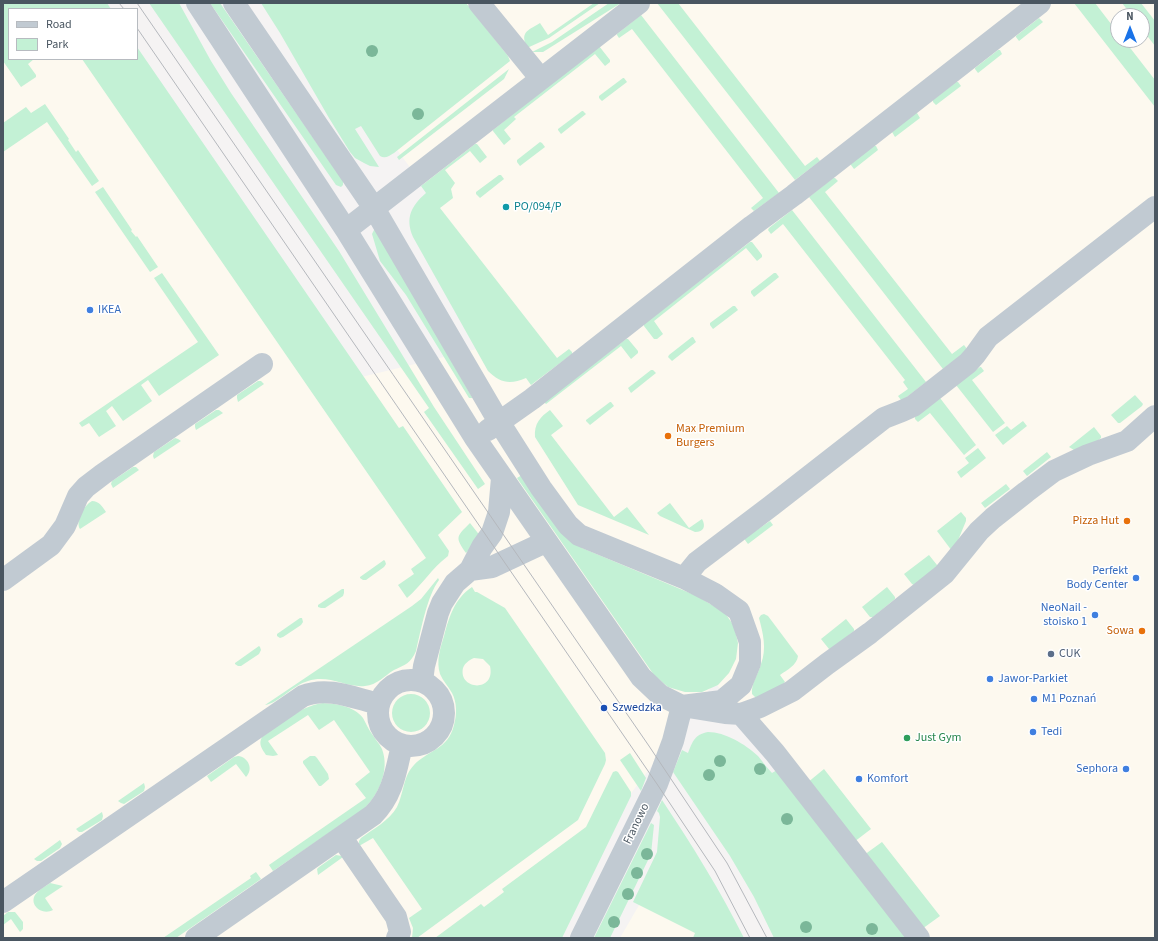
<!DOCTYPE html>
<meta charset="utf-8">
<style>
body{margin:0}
#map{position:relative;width:1158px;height:941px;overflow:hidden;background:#f5f3f3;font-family:"Source Sans 3",sans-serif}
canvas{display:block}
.frame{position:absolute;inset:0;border:4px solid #4a5661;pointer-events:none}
.legend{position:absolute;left:8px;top:8px;width:130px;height:52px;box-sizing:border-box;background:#fff;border:1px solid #b7bbc0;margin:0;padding:5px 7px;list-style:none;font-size:12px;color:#4a5661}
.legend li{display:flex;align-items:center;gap:8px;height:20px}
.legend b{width:20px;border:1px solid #b7bbc0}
.north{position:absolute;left:1110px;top:8px;width:40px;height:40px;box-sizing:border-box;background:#fff;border:1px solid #b7bbc0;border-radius:50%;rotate:0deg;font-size:11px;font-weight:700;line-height:16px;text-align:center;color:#4a5661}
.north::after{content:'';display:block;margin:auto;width:14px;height:18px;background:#1a73e8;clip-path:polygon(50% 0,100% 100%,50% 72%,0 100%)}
</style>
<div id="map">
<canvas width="1158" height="941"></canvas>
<div class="frame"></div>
<ul class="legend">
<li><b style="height:5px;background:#c1cad2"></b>Road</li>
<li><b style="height:11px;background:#c3f1d5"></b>Park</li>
</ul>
<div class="north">N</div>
</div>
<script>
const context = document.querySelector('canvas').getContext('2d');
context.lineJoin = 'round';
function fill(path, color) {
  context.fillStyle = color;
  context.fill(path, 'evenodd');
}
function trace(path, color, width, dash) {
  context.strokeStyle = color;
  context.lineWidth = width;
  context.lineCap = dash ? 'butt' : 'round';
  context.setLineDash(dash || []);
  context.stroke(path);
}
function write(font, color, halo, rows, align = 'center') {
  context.font = font + ' "Source Sans 3",sans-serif';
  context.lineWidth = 3;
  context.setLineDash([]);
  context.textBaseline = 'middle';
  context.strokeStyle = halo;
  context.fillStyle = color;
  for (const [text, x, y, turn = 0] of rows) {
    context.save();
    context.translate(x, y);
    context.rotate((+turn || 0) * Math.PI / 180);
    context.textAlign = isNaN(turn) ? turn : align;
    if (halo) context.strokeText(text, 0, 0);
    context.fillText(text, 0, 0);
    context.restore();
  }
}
fill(new Path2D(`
 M305 3H1155V938H893L715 682 626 800 558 938H3V16L9 59H119L345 381 481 348 520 317 384 132ZM1118 16H1142V40H1118Z
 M668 855 706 938H620Z`), '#fdf9ef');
fill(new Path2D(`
 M3 3H107L111 9H9V59H34L28 64 36 75V77L21 87 3 61Z
 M149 3H179L211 61 231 93 339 251 434 407 485 484 478 489 424 412 429 408Z
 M210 3H220L343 181V185L341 187 336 185Z
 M261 3H466L508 56 510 61 394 153C389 156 385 159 380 156L361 126 355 129 379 167 370 166 364 163 355 158 350 152 329 118 280 33Z
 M594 3H600L549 38 527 48C520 32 527 31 540 23L548 35Z
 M609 3H621L543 52H532L552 42Z
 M657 3H678L805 166 817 157 820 161 795 180Z
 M1074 3H1095L1118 33V40H1124L1155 80V107Z
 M1122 3H1141L1155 21V46L1142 29V16H1132Z
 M641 15 779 193 754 211 751 208 763 198 632 29 619 38 617 35V34Z
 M1039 18 1043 22 1019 41 1016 37V36Z
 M599 46 610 60V62L605 66 595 54 514 117 516 119 504 130 511 139 504 145 493 131V130Z
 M137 47 399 428 403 426 462 512 438 535 449 551 448 556C431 569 423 584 407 598L398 585 414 574 411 569 426 558 82 59H137Z
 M998 50H1000L1002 54 978 73 975 69V68Z
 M509 69 504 79 399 160 397 157Z
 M623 78H624L627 82 602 101 599 98V96Z
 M956 82H958L961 86 936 105 933 102V100Z
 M45 104 69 139 68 140 76 152 78 150 99 181 92 186 47 122 3 152V123L26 107 31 113Z
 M582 111H583L586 114 561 134 558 130V129Z
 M915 113H917L920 118 895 137 892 132Z
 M540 142 542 143 545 147 520 166 517 162V160Z
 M475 144H477L487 157 480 163 470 151 445 170 455 183 451 189 453 198 440 208 557 358 569 349 572 352V354L531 385 526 378C510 385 500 383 488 371L413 237C405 218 411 206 426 193L421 186Z
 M874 146H876L878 150 854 169 851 165V163Z
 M499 175H501L504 179 480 198 476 194V192Z
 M833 178H835L838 181 825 192 952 354 964 345 967 349V351L943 369 809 197Z
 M103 187 132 230 131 231 136 237 137 236 158 267 150 272 95 192Z
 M792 210 926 382 903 400H901L898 396 908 389 903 382 905 380 783 224 771 234 768 230 769 228Z
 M374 230H376L472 397V398H469L406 295 380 261 372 234Z
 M750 242H752L762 255V257L757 261 746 248 654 321 663 334 657 339H654L644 326V324Z
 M162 273 219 355 159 396 148 380 141 385 152 401 123 421 112 406 106 411 116 426 99 437 89 423 82 427 79 423 198 342 154 278Z
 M774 273H776L779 277 754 297 751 293V291Z
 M733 306H735L738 310 713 329 710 325V323Z
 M692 337H693L696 342 672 361 668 357 669 355Z
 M626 339H628L638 351V353L631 359 621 346 546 404 544 402Z
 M980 367H981L984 371 972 380 1005 423 993 432 956 385Z
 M651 370H653L656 373 631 393 628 388Z
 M258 381H261L264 384 238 402 237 398V395Z
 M1135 395 1143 404 1142 406 1120 423H1118L1111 415Z
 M940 398 976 445 964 455 930 413 918 422 915 419V417Z
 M610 402H611L614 406 590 425 586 421V420Z
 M216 410H219L223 413 196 430 195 427V424Z
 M550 410 563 426 551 435 614 517 627 507 649 535 578 505 535 437C534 424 540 417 550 410Z
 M1023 421 1027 426 1003 445 995 435 1007 426 1011 430Z
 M1094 427 1101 436V438L1090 447 1074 450 1069 447Z
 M175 438 178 439 181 441 154 459 153 456 154 452Z
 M978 448 986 458 961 478 957 472 969 463 965 458Z
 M1047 452 1051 457 1027 476 1023 471Z
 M133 467H136L139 470 113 488 111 484 112 481Z
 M522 475 582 548 697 596 725 613 734 626 738 643 736 659 729 673 718 685 702 692H685L668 687 654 675 517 478Z
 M1006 484 1010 489 985 508 981 503Z
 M92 501C99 501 102 506 106 512L80 529C75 521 84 505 92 501Z
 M670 503 689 528 702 519C706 526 704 532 695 532L660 516 657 513Z
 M961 512 966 518V521L954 550 952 551 937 531Z
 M770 521 773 525 748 544 745 540V538Z
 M470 523 481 537 466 553C455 537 456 537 470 523Z
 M929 555 937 565V567L914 585 912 584 904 574Z
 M384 560 385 561 386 564 384 567 366 580H363L360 578V577Z
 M438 578 439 580C427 596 421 630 416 651 411 663 405 665 394 670 384 676 377 685 365 686 346 688 329 674 308 681 293 685 279 703 265 705L412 606 421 599Z
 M472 587 475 592H477L505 608 605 753 606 760 605 764 578 820 417 938H412L413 928 409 918 422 909 373 838 359 846V841L361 838C373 829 389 821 397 807 404 793 403 776 414 765 428 750 448 750 454 725 457 715 457 702 452 693 448 686 443 681 440 674 436 661 440 649 444 636 449 617 455 598 472 587ZM474 658 483 659 490 666C496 693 458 690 463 668 465 663 469 660 474 658Z
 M887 587 895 597V599L873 617H870L862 607Z
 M342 589H344V593L343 596 325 608H321L318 607V605Z
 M764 614 768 616 798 656C797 665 787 670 780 675L785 682 766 697 756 698 752 694C751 683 758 675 761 664 767 649 763 633 759 618L761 615Z
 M300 618H302L303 622 301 625 283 637 280 638 277 636V634Z
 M846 619 854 629V631L831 649H829L821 639Z
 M259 646 260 647 261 650 259 654 241 666H238L235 664V663Z
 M392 713a19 19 0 1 1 38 0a19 19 0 1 1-38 0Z
 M323 703C337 704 354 706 363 718 366 723 368 729 372 734 375 739 379 743 382 749 390 770 379 794 364 809L273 871 269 865 366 798 355 784 370 772 334 720 319 730 308 715 268 741 278 755 273 756 266 755C262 749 258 744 262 737 281 724 300 706 323 703Z
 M708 732C725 732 745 744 758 756 763 762 767 768 772 773L777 770 908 938H774L754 897 730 856 673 772 682 750 688 753C693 741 694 735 708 732Z
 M630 753 646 778 641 791 620 760Z
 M238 756C248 757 254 769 246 777L236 764 211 782 207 776 234 757Z
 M310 756H315L317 758 328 774 329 779 321 786H319L303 763V761Z
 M824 769 871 829 854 842 807 783Z
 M616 771 618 772 631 792V796L562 938H435L481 904 484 907 504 892 502 889 586 827 613 772Z
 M144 783 145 787 144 791 124 804 121 803 118 801Z
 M662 800C692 845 720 890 744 938H693L695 933 633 902 657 852 660 817 659 813 657 811Z
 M102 812 103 816 102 820 82 832H79L76 829Z
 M651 823 654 825 651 854 610 938H594Z
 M60 840 62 844 60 848 41 861H37L34 859Z
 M882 842 940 916 922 929 864 855Z
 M336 855 342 856 343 857 318 875 317 869 319 867Z
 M256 872 261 879 176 938H163L251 878 250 876Z
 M50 883 63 886 45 898 53 910C42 916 29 905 35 895 38 890 46 886 50 883Z
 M8 912H15L23 922V929L20 932 11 919 3 925V916Z`), '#c3f1d5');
trace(new Path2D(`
 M197 3 346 230 475 438 641 677 660 695 682 706 722 701 741 685 750 663V642L739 611 715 594 684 578 579 535 568 525 541 488 499 422 374 208 234 3
 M479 3 541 79
 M346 230 639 3
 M488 430 532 399 752 226 794 195 1040 3
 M470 570 492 567 539 545 548 543
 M684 578 697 562 771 506 884 418 902 411 913 406 968 363 975 355 988 337 1155 207
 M3 580 51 545 65 526 78 496 86 487 103 474 262 364
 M378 713a33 33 0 1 1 66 0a33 33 0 1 1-66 0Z
 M422 681 424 666 438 613 442 603 455 583 470 570 482 547 492 533 499 512 502 478
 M741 714 775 753 919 938
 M342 838 396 917 400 932 397 938
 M3 902 303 696C328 686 354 698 379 704
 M196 938 373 815C393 795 396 771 402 745
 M581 938 657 784 673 741 682 706 725 713 741 714 760 707 792 691 827 664 870 633 944 574 979 531 993 518 1026 492 1054 471 1088 455 1127 441 1155 416`), '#c1cad2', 22);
trace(new Path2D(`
 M119 3 124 9
 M137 3 649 746 727 863 767 938
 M137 28 657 784 715 871 750 938`), '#b5b8bd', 1);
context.fillStyle = '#7bb799';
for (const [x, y] of [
 [372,51],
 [418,114],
 [720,761],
 [760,769],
 [709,775],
 [787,819],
 [647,854],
 [637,873],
 [628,894],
 [614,922],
 [806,927],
 [872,929]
]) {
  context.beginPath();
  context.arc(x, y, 6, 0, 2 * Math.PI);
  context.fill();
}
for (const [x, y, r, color] of [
 [506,207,4,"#0f9aa8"],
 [90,310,4,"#3f7fe0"],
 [668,436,4,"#e8710a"],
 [1127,521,4,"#e8710a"],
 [1136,578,4,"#3f7fe0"],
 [1095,615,4,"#3f7fe0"],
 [1142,631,4,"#e8710a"],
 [1051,654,4,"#5c6f8a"],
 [990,679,4,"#3f7fe0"],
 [1034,699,4,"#3f7fe0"],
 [604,708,4,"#1a4fb4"],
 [1033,732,4,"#3f7fe0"],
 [907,738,4,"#2e9e5b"],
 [1126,769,4,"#3f7fe0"],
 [859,779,4,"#3f7fe0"]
]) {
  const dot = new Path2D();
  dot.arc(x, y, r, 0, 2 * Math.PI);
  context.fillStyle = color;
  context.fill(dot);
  trace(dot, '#fff', 1.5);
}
write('12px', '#0d838f', '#fff', [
 ["PO/094/P",514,207]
], 'left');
write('12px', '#366cbe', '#fff', [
 ["IKEA",98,310],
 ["Perfekt",1128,571,"right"],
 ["Body Center",1128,585,"right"],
 ["NeoNail -",1087,608,"right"],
 ["stoisko 1",1087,622,"right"],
 ["Jawor-Parkiet",998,679],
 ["M1 Poznań",1042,699],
 ["Tedi",1041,732],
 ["Sephora",1118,769,"right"],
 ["Komfort",867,779]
], 'left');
write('12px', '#c56008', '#fff', [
 ["Max Premium",676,429,"left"],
 ["Burgers",676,443,"left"],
 ["Pizza Hut",1119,521],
 ["Sowa",1134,631]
], 'right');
write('12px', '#4e5e75', '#fff', [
 ["CUK",1059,654]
], 'left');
write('12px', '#164399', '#fff', [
 ["Szwedzka",612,708]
], 'left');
write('12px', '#27864d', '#fff', [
 ["Just Gym",915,738]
], 'left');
write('12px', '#4a5661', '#fff', [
 ["Franowo",637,824,-64]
]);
</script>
